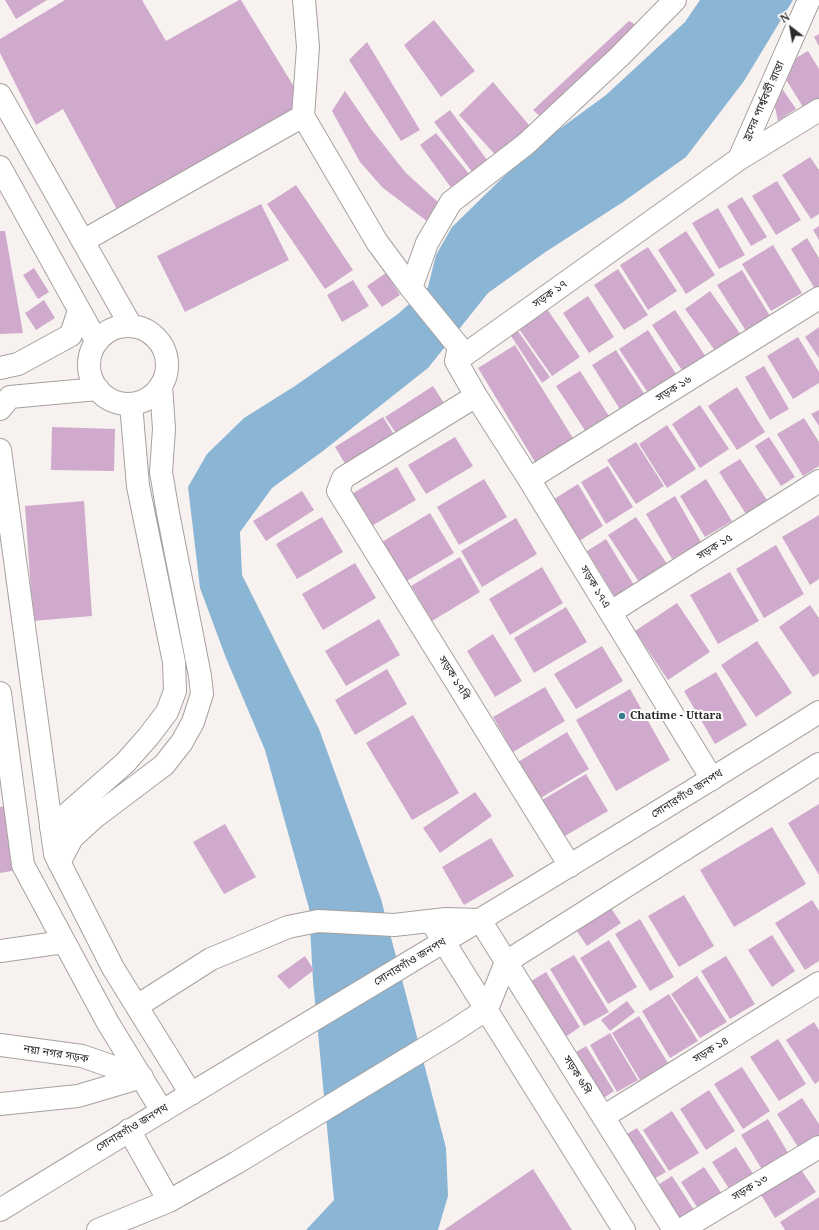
<!DOCTYPE html>
<meta charset="utf-8">
<style>
body{margin:0}
#map{position:relative;width:819px;height:1230px;overflow:hidden;background:#f7f2ef;font-family:"Noto Serif",serif}
canvas{display:block}
.north{position:absolute;left:771px;top:8px;width:40px;height:40px;-webkit-text-stroke:3px #fff;paint-order:stroke;rotate:329deg;font-size:11px;font-weight:700;line-height:16px;text-align:center;color:#2d2b2a}
.north::after{content:'';display:block;margin:auto;width:14px;height:18px;background:#2d2b2a;clip-path:polygon(50% 0,100% 100%,50% 72%,0 100%)}
</style>
<div id="map">
<canvas width="819" height="1230"></canvas>
<div class="north">N</div>
</div>
<script>
const context = document.querySelector('canvas').getContext('2d');
context.lineJoin = 'round';
function fill(path, color) {
  context.fillStyle = color;
  context.fill(path, 'evenodd');
}
function trace(path, color, width, dash) {
  context.strokeStyle = color;
  context.lineWidth = width;
  context.lineCap = dash ? 'butt' : 'round';
  context.setLineDash(dash || []);
  context.stroke(path);
}
function write(font, color, halo, rows, align = 'center') {
  context.font = font + ' "Noto Serif","Noto Sans Bengali",serif';
  context.lineWidth = 4;
  context.setLineDash([]);
  context.textBaseline = 'middle';
  context.strokeStyle = halo;
  context.fillStyle = color;
  for (const [text, x, y, turn = 0] of rows) {
    context.save();
    context.translate(x, y);
    context.rotate((+turn || 0) * Math.PI / 180);
    context.textAlign = isNaN(turn) ? turn : align;
    if (halo) context.strokeText(text, 0, 0);
    context.fillText(text, 0, 0);
    context.restore();
  }
}
fill(new Path2D(`
 M700 0H793L744 81 686 157 623 202 544 253 488 293 428 368 323 451 272 488 240 532 242 575 319 729 381 899 446 1148 448 1196 438 1230H306L334 1200 313 981 309 908 265 750 226 658 200 588 188 487 207 454 244 418 295 386 398 314 428 287 436 255 452 227 531 150 606 95 685 22Z`), '#8bb5d5');
fill(new Path2D(`
 M5 0H47L16 19Z
 M65 0H142L166 41 239 0H241L307 108 121 217 63 109 36 125 0 53V39Z
 M434 20 475 71 441 97 404 45Z
 M629 21 642 28 544 120 533 110Z
 M819 34V46L814 37Z
 M367 42 420 130 401 141 349 60Z
 M808 51 819 69V104L806 112 779 68Z
 M493 82 534 131 500 160 459 115Z
 M779 84 796 109 778 121 771 89Z
 M345 91 371 129 406 173 450 213 436 228 383 188 360 162 332 111Z
 M450 110 496 172 482 185 434 122Z
 M436 133 470 175 452 189 420 145Z
 M810 157 819 170V214L811 219 782 175Z
 M777 181 801 220 776 235 752 196Z
 M296 185 353 270 325 289 267 204Z
 M742 197 767 237 751 246 727 206Z
 M261 204 289 260 185 312 157 256Z
 M718 208 745 255 719 269 692 223Z
 M819 226V240L813 230Z
 M0 231H5L23 333 0 334Z
 M686 231 715 275 686 294 658 250Z
 M807 238 819 258V286L815 289 791 249Z
 M773 245 802 293 771 311 742 264Z
 M648 247 677 291 648 310 620 265Z
 M34 268 49 292 38 299 23 275Z
 M618 269 648 315 624 330 594 285Z
 M742 270 770 316 746 331 717 285Z
 M386 273 400 295 382 307 367 286Z
 M353 280 369 306 342 322 327 295Z
 M710 291 741 335 716 352 685 309Z
 M588 296 614 337 589 353 563 313Z
 M44 300 55 318 36 330 25 313Z
 M547 309 580 357 552 376 519 329Z
 M675 310 706 357 683 372 652 325Z
 M819 327V358L805 337Z
 M648 330 676 374 648 393 619 349Z
 M518 331 550 377 542 383 511 336Z
 M798 337 819 372V383L793 399 767 356Z
 M515 345 573 438 535 462 478 368Z
 M616 350 645 395 621 411 592 365Z
 M764 366 789 409 770 420 745 377Z
 M580 371 609 416 586 432 556 386Z
 M433 386 446 406 398 436 385 417Z
 M737 387 765 432 737 450 708 406Z
 M700 405 729 449 700 468 672 424Z
 M819 410V426L811 414Z
 M383 417 395 436 347 467 335 447Z
 M804 418 819 442V466L803 476 777 434Z
 M667 425 696 469 667 488 639 444Z
 M52 427 115 429 114 471 51 470Z
 M455 437 473 466 426 494 408 465Z
 M769 437 795 477 781 486 755 446Z
 M636 442 664 486 636 504 607 460Z
 M740 459 767 500 746 514 719 472Z
 M608 466 633 507 606 524 581 482Z
 M397 467 416 500 370 527 350 495Z
 M484 479 507 517 459 545 437 507Z
 M706 479 732 521 705 537 680 496Z
 M578 484 603 526 576 543 551 501Z
 M302 491 314 510 266 541 253 521Z
 M675 496 701 542 672 559 646 514Z
 M84 501 92 616 33 621 25 506Z
 M430 513 454 553 405 582 382 542Z
 M819 515V579L810 585 782 537Z
 M322 517 343 552 297 579 276 544Z
 M636 517 667 564 639 582 608 535Z
 M516 518 537 554 482 587 461 551Z
 M606 539 634 585 615 597 587 551Z
 M776 545 804 594 764 618 736 569Z
 M460 557 480 592 432 621 411 586Z
 M355 563 376 598 323 630 302 594Z
 M542 567 563 603 510 635 489 599Z
 M730 572 759 621 718 644 690 595Z
 M677 603 710 652 668 680 635 631Z
 M810 605 819 618V673L813 677 779 627Z
 M566 607 587 642 534 673 514 638Z
 M379 619 400 655 346 686 325 651Z
 M493 634 522 681 495 697 467 651Z
 M757 641 792 693 756 717 721 665Z
 M602 646 623 681 576 709 554 674Z
 M387 669 407 704 355 735 335 700Z
 M716 672 747 725 715 744 684 691Z
 M545 687 565 721 513 752 493 717Z
 M630 689 670 760 616 791 576 720Z
 M413 715 459 793 412 820 366 743Z
 M567 732 589 769 539 799 518 762Z
 M586 774 608 811 563 837 542 800Z
 M475 792 492 816 440 853 423 828Z
 M819 804V875L788 823Z
 M7 806 17 870 0 873V807Z
 M225 824 256 877 224 894 193 842Z
 M772 827 806 884 734 927 700 870Z
 M491 838 514 876 464 905 442 867Z
 M684 895 714 946 679 967 648 916Z
 M812 900 819 911V961L805 970 775 923Z
 M611 908 621 923 587 946 576 930Z
 M640 919 674 977 650 991 615 934Z
 M772 935 795 971 772 987 748 950Z
 M609 940 637 987 608 1004 580 958Z
 M574 955 609 1012 584 1026 550 969Z
 M305 956 314 970 289 989 277 976Z
 M726 956 755 1004 730 1019 701 971Z
 M546 972 580 1027 558 1042 523 986Z
 M697 976 727 1022 700 1038 671 994Z
 M669 994 698 1041 670 1058 642 1011Z
 M627 1001 635 1012 610 1031 601 1020Z
 M639 1016 668 1063 640 1080 612 1033Z
 M814 1022 819 1030V1081L815 1084 786 1040Z
 M610 1033 638 1080 617 1092 590 1045Z
 M778 1039 806 1084 779 1101 750 1057Z
 M586 1046 614 1091 596 1103 568 1057Z
 M742 1067 770 1111 743 1129 714 1084Z
 M709 1090 735 1131 706 1150 680 1109Z
 M802 1098 819 1124V1149L805 1158 777 1114Z
 M672 1111 699 1153 669 1171 643 1130Z
 M768 1119 796 1166 769 1181 741 1135Z
 M637 1128 666 1172 647 1183 620 1138Z
 M736 1147 759 1183 735 1198 712 1162Z
 M704 1167 728 1203 704 1218 681 1182Z
 M800 1168 816 1192 775 1218 760 1193Z
 M533 1169 572 1230H444Z
 M672 1176 696 1213 677 1225 653 1188Z
 M819 1197V1230H785L780 1222Z`), '#d0aacc');
const minor = new Path2D(`
 M0 95 131 326
 M303 116 377 242 411 288 427 243 451 202 526 144 619 57 675 0
 M739 159 809 0
 M0 167 97 342
 M83 241 303 116 308 47 304 0
 M411 288 459 347 456 361
 M89 365a39 39 0 1 1 78 0a39 39 0 1 1-78 0Z
 M0 368 18 364 71 335 79 310
 M476 396 529 479 712 779
 M0 409 10 397 98 389
 M0 450 55 854 113 968 191 1094
 M529 479 819 298
 M611 612 819 481
 M0 693 23 865 108 1023 162 1111
 M51 828 125 763 148 737 167 712 175 691 174 662 138 486 131 404
 M59 863 72 838 95 817 164 765 182 742 193 722 202 694 200 676 168 513 161 472 164 429 161 385
 M570 866 338 491 343 478 476 396 456 361 739 159 819 110
 M434 926 624 1230
 M0 951 64 942
 M137 1006 211 959 288 927 318 921 394 925 446 919 480 920 674 1230
 M0 1045 82 1056 142 1077
 M0 1104 78 1096 142 1077
 M603 1117 819 983
 M681 1230 819 1147`);
const major = new Path2D(`
 M129 1130 169 1201
 M0 1210C272 1042 549 882 819 712
 M98 1230 169 1201 236 1163 452 1032 487 1009 506 962 819 764`);
trace(minor, '#a6a19f', 24);
trace(major, '#a6a19f', 24);
trace(minor, '#fff', 22);
trace(major, '#fff', 22);
for (const [x, y, r, color] of [
 [622,716,4,"#397b8d"]
]) {
  const dot = new Path2D();
  dot.arc(x, y, r, 0, 2 * Math.PI);
  context.fillStyle = color;
  context.fill(dot);
  trace(dot, '#fff', 1.5);
}
write('11px', '#2d2b2a', '#fff', [
 ["হ্রদের পার্শ্ববর্তী রাস্তা",764,101,-66],
 ["সড়ক ১৭",550,294,-35],
 ["সড়ক ১৬",674,389,-32],
 ["সড়ক ১৫",715,547,-32],
 ["সড়ক ১৭এ",595,587,59],
 ["সড়ক ১৭বি",454,678,58],
 ["সোনারগাঁও জনপথ",687,794,-32],
 ["সোনারগাঁও জনপথ",410,962,-31],
 ["সড়ক ১৪",711,1050,-32],
 ["নয়া নগর সড়ক",56,1054,9],
 ["সড়ক ৬সি",577,1075,58],
 ["সোনারগাঁও জনপথ",132,1128,-31],
 ["সড়ক ১৩",750,1188,-31]
]);
write('bold 11px', '#2d2b2a', '#fff', [
 ["Chatime - Uttara",630,716]
], 'left');
</script>
